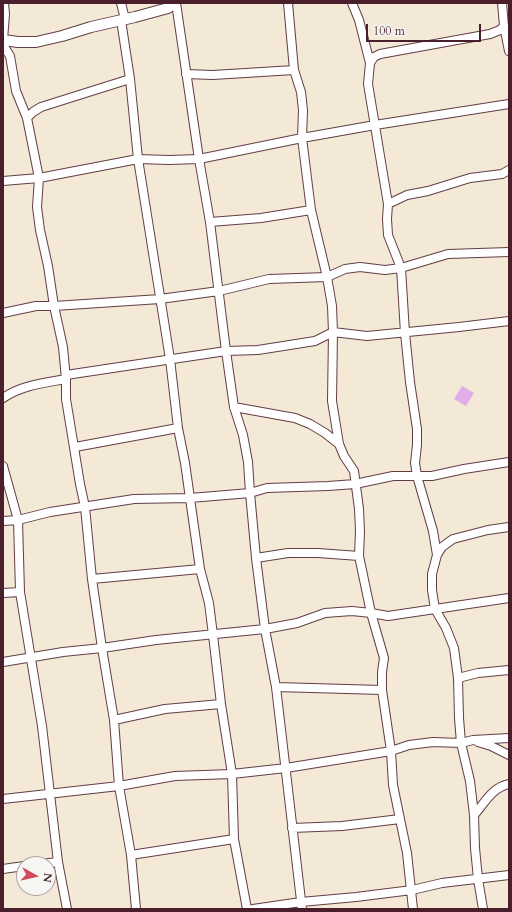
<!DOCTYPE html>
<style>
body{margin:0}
#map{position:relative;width:512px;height:912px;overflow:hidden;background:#f3e9d6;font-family:Cardo,serif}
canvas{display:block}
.frame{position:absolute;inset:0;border:4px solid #4a1f2b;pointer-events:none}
.north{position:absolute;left:16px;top:856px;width:40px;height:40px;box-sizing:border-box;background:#f6f6f2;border:1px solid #b1a0a2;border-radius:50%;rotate:98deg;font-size:11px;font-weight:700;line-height:16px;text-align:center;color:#4a1f2b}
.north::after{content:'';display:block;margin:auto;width:14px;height:18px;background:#d1495b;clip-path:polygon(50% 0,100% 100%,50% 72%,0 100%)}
.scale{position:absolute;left:366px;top:24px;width:115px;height:18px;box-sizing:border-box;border:2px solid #4a1f2b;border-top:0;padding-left:5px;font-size:12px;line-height:14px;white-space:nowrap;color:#4a1f2b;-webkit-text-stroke:3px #f6f6f2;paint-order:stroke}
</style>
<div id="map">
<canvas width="512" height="912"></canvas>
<div class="frame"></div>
<div class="north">N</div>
<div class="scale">100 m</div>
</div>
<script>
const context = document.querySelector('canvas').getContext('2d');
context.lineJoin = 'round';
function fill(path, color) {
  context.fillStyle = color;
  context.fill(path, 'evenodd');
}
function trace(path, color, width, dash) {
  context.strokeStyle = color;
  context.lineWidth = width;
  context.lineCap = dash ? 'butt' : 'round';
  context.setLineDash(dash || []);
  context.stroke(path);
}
fill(new Path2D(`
 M462 386 474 393 466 406 454 399Z`), '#e1ade8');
const minor = new Path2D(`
 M121 3 125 19
 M176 3 199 159 210 222 226 351 234 407 243 435 248 462 250 493 256 558 265 629 276 687 302 909
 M288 3 294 70 301 92 303 110 302 138 311 210 327 277 332 306 333 332 332 401 339 444 344 456 354 471 359 509 360 531 359 556 371 613 384 658 382 672V690L391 751 393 785 407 853 413 909
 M352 3 359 20 370 63 368 84 388 204 387 219 388 235 401 268 405 333 410 382 417 429V445L415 463 417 476 433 531 437 555 432 574V590L435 609 446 628 454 648 458 678 459 718 461 743 470 781 474 815 475 848 478 879 483 909
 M502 3 504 26 509 51
 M121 20 130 79 138 159 170 359 178 428 185 463 200 569 209 603 213 635 221 704 232 774 234 839 247 909
 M3 40 5 14 4 3
 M3 45 10 56 16 91 27 118 39 178 37 207 40 230 48 266 54 306 63 347 66 379V399L80 484 85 507 92 579 102 648 114 720 119 786 131 855 136 909
 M370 63 374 57 380 54 490 34 500 30 504 26
 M186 74 213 75 294 70
 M27 118 33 112 41 107 130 79
 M3 181 39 178 138 159 169 160 199 159 302 138 375 125 509 104
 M388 204 407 195 428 191 470 178 502 174 509 170
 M210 222 261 218 311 210
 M3 313 36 306H54L160 299 219 291 269 279 327 277 345 269 360 267 385 270 401 268 448 254 509 252
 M66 375 226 351 258 350 315 341 333 332 367 336 459 327 509 321
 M3 398C22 385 44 383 66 379
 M234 407 295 418 310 424 325 433 339 444
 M75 447 178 428
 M3 466 18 520 20 592 42 726 58 862 67 909
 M3 521 18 520 50 512 134 499 190 498 250 493 267 488 328 486 355 484 393 476H432L464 469 509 462
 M437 555 442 547 453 539 488 530 509 527
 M256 558 288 553H318L359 556
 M92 579 200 569
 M3 593 20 592
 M3 662 63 652 102 648 156 640 265 629 297 623 325 613 352 611 371 613 388 616 509 598
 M458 678 478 673 509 670
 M276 687 382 690
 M114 720 165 709 221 704
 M478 742 491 746 509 755
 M3 799 119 786 175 776 232 774 286 768 391 751 409 745 433 742 461 743 473 740 509 738
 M474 815C485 803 491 788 509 784
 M292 828 342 826 400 819
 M131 855 234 839
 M41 864 58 862
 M3 869 24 866
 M253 909 301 902 356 897 412 890 442 883 509 875`);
const tertiary = new Path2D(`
 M3 40 18 42H36L62 36 91 27 135 17 168 8 174 3`);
trace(minor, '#633d45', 10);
trace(tertiary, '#633d45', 12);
trace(minor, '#fff', 8);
trace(tertiary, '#fff', 10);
</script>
